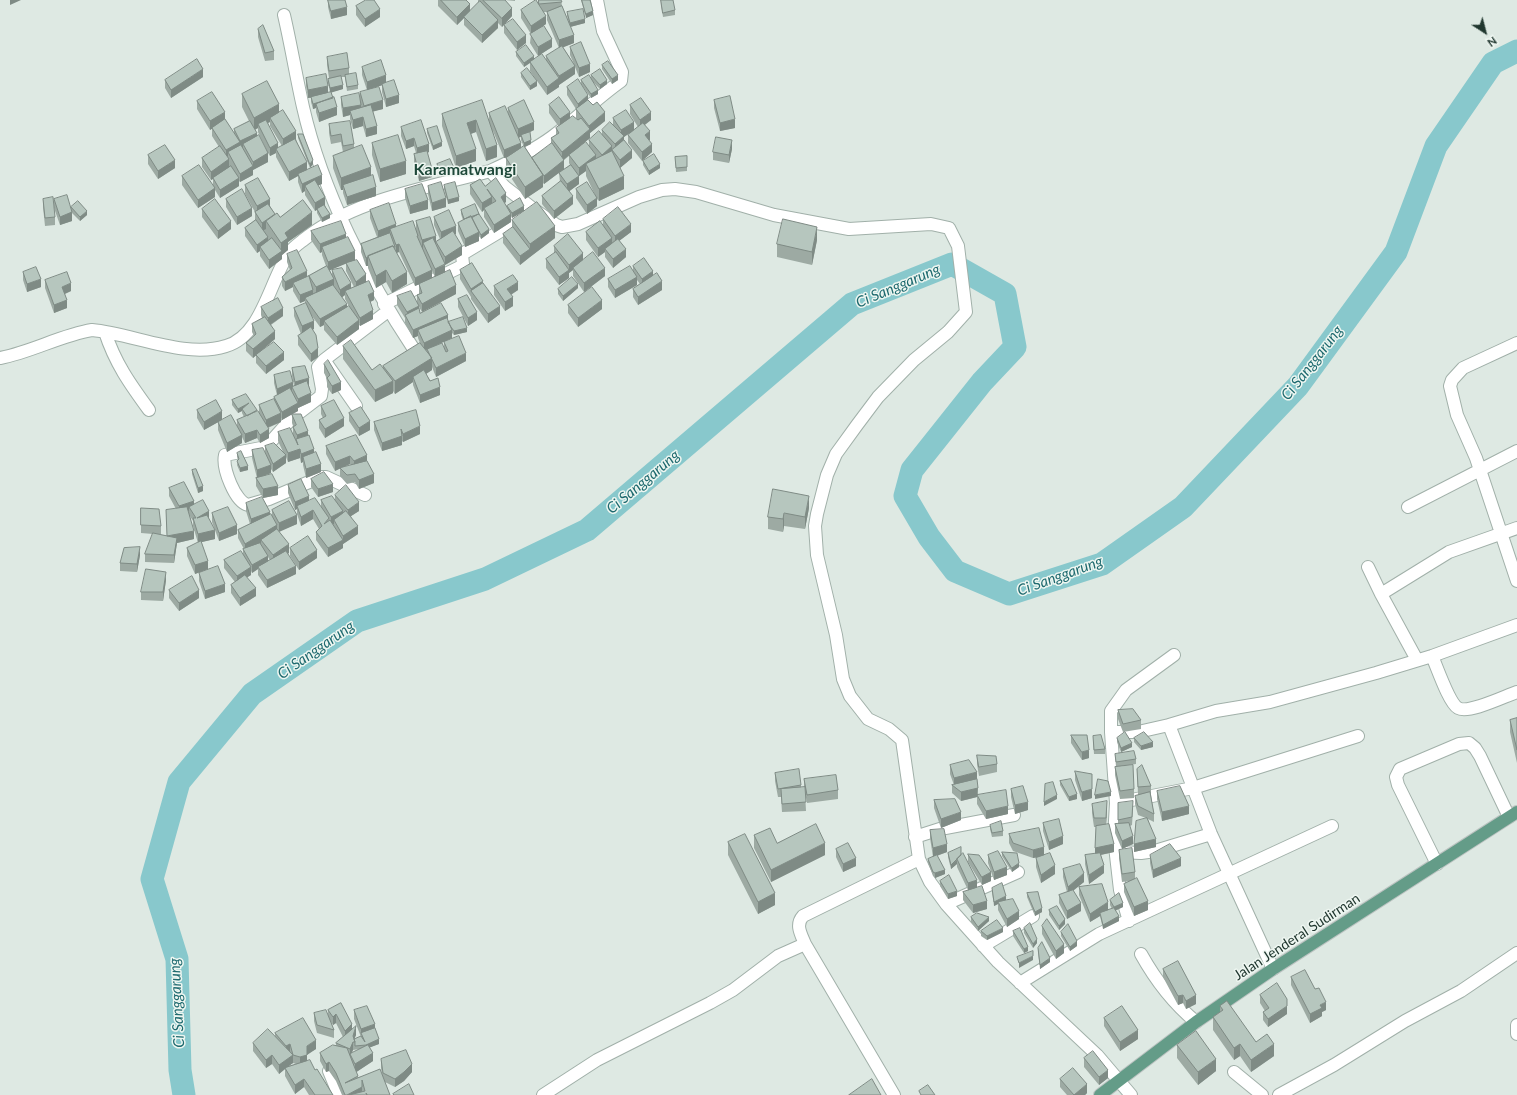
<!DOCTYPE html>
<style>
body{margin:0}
#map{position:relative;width:1517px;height:1095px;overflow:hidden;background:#dee9e3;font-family:Lato,sans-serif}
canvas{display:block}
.north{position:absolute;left:1465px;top:12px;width:40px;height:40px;-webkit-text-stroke:3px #eef6f1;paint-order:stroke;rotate:144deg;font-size:11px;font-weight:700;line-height:16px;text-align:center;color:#20372f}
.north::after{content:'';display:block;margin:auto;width:14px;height:18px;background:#20372f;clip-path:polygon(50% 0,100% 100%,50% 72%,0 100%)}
</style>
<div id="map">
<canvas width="1517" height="1095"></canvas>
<div class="north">N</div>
</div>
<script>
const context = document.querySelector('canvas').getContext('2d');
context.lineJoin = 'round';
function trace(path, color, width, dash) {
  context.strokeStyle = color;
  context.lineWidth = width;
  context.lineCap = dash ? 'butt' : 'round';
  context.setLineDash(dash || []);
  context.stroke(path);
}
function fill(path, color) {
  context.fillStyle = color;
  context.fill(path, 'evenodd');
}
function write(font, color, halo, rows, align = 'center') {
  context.font = font + ' Lato,sans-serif';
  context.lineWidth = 3;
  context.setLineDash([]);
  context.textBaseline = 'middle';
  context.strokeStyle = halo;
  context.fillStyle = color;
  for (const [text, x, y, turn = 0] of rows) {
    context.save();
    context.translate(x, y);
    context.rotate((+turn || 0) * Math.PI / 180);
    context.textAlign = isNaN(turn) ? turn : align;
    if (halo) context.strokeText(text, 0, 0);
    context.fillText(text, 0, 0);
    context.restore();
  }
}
trace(new Path2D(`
 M184 1095 180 1070 177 959 152 879 179 782 252 694 357 621 485 579 587 530 852 304 952 264 1005 294 1015 347 982 382 912 470 905 496 929 537 955 571 1009 594 1102 564 1183 507 1298 386 1396 252 1436 146 1493 63 1517 51`), '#88c8cc', 23);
const minor = new Path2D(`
 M284 15C291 45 296 76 303 107 322 191 367 279 415 351
 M490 171C512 161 533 151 552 137 576 119 597 98 621 81L622 72 603 31 597 0
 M384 304 460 267 463 264 462 255 464 253 499 232 525 214
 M105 332C115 363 130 384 149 410
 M1517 343 1463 368 1452 380 1450 386 1457 415 1476 458 1517 581
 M0 358C32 352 61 335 92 330 134 334 185 359 226 346 262 336 270 280 289 253 292 249 298 244 302 241 353 199 428 188 490 171L505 187 532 208 556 225 562 227 578 224 639 197 662 190 675 189 696 192 774 215 849 229 931 224 949 228 958 246 966 312 948 332 914 360 878 397 857 425 836 454 827 475 817 514 815 526 817 555 836 635 843 679 850 696 868 719 889 729 902 740 919 859 930 882 946 904 998 962 1097 1055 1131 1095
 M324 360 318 367 322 389 321 396 291 419 267 446 261 448 225 455C222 468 235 502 248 505L269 499 321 477H326L365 495
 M356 406 324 360 388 311
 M1408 507 1517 451
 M1368 567 1381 594 1417 660
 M1381 594 1449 552 1517 528
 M1432 656C1437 667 1449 703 1458 708 1469 714 1505 696 1517 692
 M1111 732H1138L1169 725
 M1116 803 1193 788 1358 736
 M915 837 940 829 1014 815
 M1117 852 1141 853 1155 851 1211 834
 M1437 864 1398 785 1396 777 1400 769 1459 744 1469 743 1475 748 1480 756 1509 817
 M946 904 1018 872
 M1129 921 1120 890 1114 838 1116 803 1111 732V711L1126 690 1174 655
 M983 946 1033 916
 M1141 954C1156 981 1173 1003 1196 1022
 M1273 969 1211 834 1169 725 1216 711 1270 702 1376 673 1432 656 1517 625
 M1020 983 1099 934 1332 826
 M1517 1025V1034
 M329 1071 339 1095
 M1234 1072 1262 1095
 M543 1095 597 1060 710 1003 733 990 778 956 805 944
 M894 1095 805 944C801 934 795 925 803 916L919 859
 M1279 1095 1334 1065 1405 1021 1461 991 1517 953`);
const major = new Path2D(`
 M1100 1095 1196 1022 1273 969 1517 812`);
trace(minor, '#a1b0a9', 14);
trace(major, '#bcc3c1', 14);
trace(minor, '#fff', 12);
trace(major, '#649c88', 12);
fill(new Path2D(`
 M328 0 347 15 331 19 328 7Z
 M438 0H466L470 11 478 3V0H505L512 16 502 27 498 23V28L482 43 464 25V18L457 25 438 6Z
 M505 0H515V1Z
 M538 0H561L562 6 569 23 567 16V12L585 23 570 27 574 43 563 47 574 64 570 55V47L590 72 579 77 575 67V74L559 85V84V87L547 95 530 71V63L524 67 516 56V52L534 59 546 60V56L559 48 547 20V12H544L546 24 535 31 552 47 538 56 530 43 531 34 521 18V10L539 5Z
 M581 0H590L593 15 586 18Z
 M661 0 675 10V15L663 17 661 4Z
 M356 6 380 17 365 27 356 15Z
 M504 25 526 43 517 50 504 33Z
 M258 29 274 51V60L265 61 258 37Z
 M327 57 349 68V74L358 85V89L347 91 345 77H341L343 89 331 92 337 115 319 122 316 112V108L313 109 311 102V98H308L306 86V78L328 93 330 92 328 83V79L329 78 327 65Z
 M602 65 618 80 612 84 602 69Z
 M362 67 386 82 399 103 386 107 382 92V85L367 90 362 75Z
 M521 73 537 86 530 90 521 77Z
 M591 75 607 84 600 89 593 82 598 94 591 98 581 84V80L591 78Z
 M203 77 171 98 165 88V80Z
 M567 87 588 100 605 121 590 133V138L578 147 589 145V140L602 134V130L613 125V118L634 130 638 127 630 114V105L651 120 645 125 650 140H649L652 152 642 161 628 143V135L631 132 624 137V141L632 158 620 168 624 189 599 201 597 199V206L587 214 576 198V189L595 195 586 176V171L579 176V184L569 191 573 204 554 219 542 204V196L560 182 559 173 570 165 569 163V156L564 160V169L544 184 543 183V187L525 199 506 170V158H504L493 131 497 157 486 161 476 132 471 134 476 161 456 168 442 126V114L489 120V113L508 114V108L534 130 530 132 531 144 525 147 532 158 551 144V138L556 135V128L559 127 549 113V105L570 118 578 120 576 118V109L567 95ZM521 137V140L524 147 521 148 518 138Z
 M360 92 383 109 373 111 377 134 366 137 363 126 353 129 350 119V115L343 117 341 105V97L360 99Z
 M242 94 279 113 296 139 307 170 322 184 318 185 325 205 330 218 322 222 317 213V210L315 211 305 195V191L302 193 298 182V176L289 181 276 157V153L270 156 268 153V162L253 170V175L240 182 239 181V186L220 198 215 190V197L198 208 182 185V176L213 185V179L211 180 202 167V158L219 147 212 136V128L210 130 197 109V101L225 120 234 134V129L249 121 242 107ZM270 122V126L282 146 278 148 268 123ZM258 128V132L267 151 257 137 255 130Z
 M714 100 735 128 720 131 714 108Z
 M329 124 354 144V148L371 176 376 196 347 205 343 193V190H341L333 168V156L343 152 341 142 331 144 329 133Z
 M401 127 429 152 427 153 432 177 419 181 414 163V154L416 153 414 146 406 149 401 136Z
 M427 129 442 146 433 150 427 133Z
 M298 134 313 164 310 168 298 138Z
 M372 143 406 174 380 182 372 155Z
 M732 149 729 163 713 160V152Z
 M148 155 175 168 158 179 148 164Z
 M687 156V171L676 172 675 157Z
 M643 161 660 168 649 175 643 165Z
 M437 164 454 172 441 177 437 168Z
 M245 185 270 206 275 214 280 217 312 225 288 242V250L282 255V259L269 269 260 256V251L257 253 245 236V228L255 220V212L245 194Z
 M444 185 459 201 448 204 444 189Z
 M470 185 485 186 506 202 504 203 507 207V206L524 211 512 218 511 216V222L494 233 484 217V210L482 212 470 194Z
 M428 186 446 207 432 211 428 194Z
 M405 189 428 209 410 214 405 198Z
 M43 199 55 217V225L45 226 43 207Z
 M54 199 71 207 87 215 80 221 72 213V221L60 225 54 208Z
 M226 199 252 216 237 225 226 207Z
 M202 209 231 229 218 239 202 217Z
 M370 210 396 227 416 229V221L436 242 440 239 434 225V217L456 234H455L462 255 445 265V272L456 294 422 312 419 307V310L420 313 448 315V322L467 332 454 335 452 333V338L437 345 444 348V342L466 361 436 377 432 367V370L426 374 440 395 420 403 413 385V382L395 394 393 391V393L375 402 343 359V346L372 370 383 368V366L420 343 418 338V336L413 338 405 323V318L397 305V296L417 303V295L419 294V284L424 282 415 286 399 252 397 253 407 284 392 293 386 282 376 288 368 268V266H366L361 252V244L377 237 370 218ZM432 271 435 277 432 278Z
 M461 210 479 214 489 233 481 239 479 235V241L465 247 458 231V223L463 220 461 214Z
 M603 219 631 232 619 241 626 257 613 268 605 257V252L598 257 586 240V232L603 225Z
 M512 220 555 238 530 257V256V257L520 265 503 243V234L512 228Z
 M311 231 346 237 355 260 351 262 366 282 374 300 370 302 373 319 360 326 359 323V329L337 345 324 330V325L320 327 312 316 314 329 312 330 318 357 311 362 298 345V336L301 334 294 316V308L305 304V301L300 303 293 291V287L285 291 282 286V277L290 270 287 262V254L307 277 326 266 322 255V252L320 253 311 240ZM346 263V271L354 287 351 288 332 270V275L330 270ZM345 295V299L350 308 347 307 342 297Z
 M817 240 812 265 777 257V244Z
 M554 246 583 260 605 276 584 292 573 276V270L569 273V278L559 285 546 268V259L554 254Z
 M633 266 653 275 662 290 638 305 633 297V289L640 284 637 280V285L615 298 608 287V279L633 270Z
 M460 270 483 283 500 314 488 323 471 299V296V297L460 279Z
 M23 272 41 287 27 292 23 280Z
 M45 280 71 291 65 294 67 308 54 313 45 288Z
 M494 286 518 290 511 295 513 306 505 311 494 295Z
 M578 288 563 301 558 294V289Z
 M458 299 477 320 468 326 458 307Z
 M568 305 602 309 578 327 568 313Z
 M261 307 283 316 271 325 275 339 253 358 246 351V343L254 336 252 332V324L262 318 261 315Z
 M256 355 284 360 266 374 256 363Z
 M324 364 341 390 332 394 327 387V378L324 373Z
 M292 368 309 386 311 402 298 408V407V411L292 414 308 435 321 472 306 478 303 465V462L301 463 300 458 288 462 286 457V463L273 472 271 469V473L266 475 278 495 263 498 256 486V478H257L252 458V450L265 452V446L284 454 278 441V432L293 434V426L292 423V414L282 420 281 418V422L268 428 269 438 260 443 257 438 245 443 242 437V443L227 452 218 430V422L204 430 197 418V410L237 426V420L244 417 242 413V411L238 413 232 405V400L259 413V405L274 400V397L277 395 274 383V375L293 386H294L292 376Z
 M321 406 344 426 325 438 319 428V420L323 418 321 414Z
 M349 413 370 430 359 436 349 421Z
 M374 422 420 434 403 442 402 441V445L382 451 374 430Z
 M326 446 367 461 374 483 359 489 355 482 347 484 340 476V468L335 471 326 454ZM350 464 351 465 343 467Z
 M237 453 248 470 240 472 237 465 238 460 237 457Z
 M192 470 203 491 198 493 192 474Z
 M311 479 333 492 318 497 311 487Z
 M288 485 309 501 321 507V500L335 499V495L359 511 351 516 358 534 343 544V543V548L328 557 316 540V532L319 529 313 519 301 526 297 514V509L295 510 288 493Z
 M169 488 194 504 209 519 215 539 201 542 208 569 195 574 187 556V548L198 543 193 526V521L190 516 194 539 177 543 174 563 145 562V554L153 534 141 533V508L161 526V534H157L167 536 166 510 176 509 169 496Z
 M246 503 272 515V510L297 524 279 531 289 553H288L296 574 267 588 258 575V569L252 573 251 571V575L247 577 256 596 240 606 231 593V585L235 582 224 568V560L243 554V549H244L238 538V530L250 524 246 511ZM268 557 270 560 268 562Z
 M809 508 805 529 784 526 783 532 768 529V517Z
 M212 513 237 534 219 541 212 522Z
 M290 548 317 558 299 570 290 556Z
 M140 555 137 572 120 571V563Z
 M199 573 225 592 205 599 199 581Z
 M166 580 163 601 141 600V592Z
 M169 590 199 598 179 611 169 598Z
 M1118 710 1141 720V729L1123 732 1118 719Z
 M1517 718V763L1510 732V720Z
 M1071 735 1089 758 1082 760 1071 743Z
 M1117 738 1132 747 1121 752 1117 742Z
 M1134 738 1153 747 1141 750 1134 742Z
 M1093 740 1105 749V754H1094Z
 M1115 754 1136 759V764L1116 767Z
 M977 755 997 764V772L979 776 977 764Z
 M950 765 977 779 978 795 1008 814 986 819 977 804V797L961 801 952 793V785H954L950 774Z
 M1115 767 1134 789V798L1120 799 1115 775Z
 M1137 769 1151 786V795L1154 814V822L1148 819 1156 847 1134 852 1146 818 1138 815 1135 804V796L1138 795Z
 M1075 771 1092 798 1082 801 1075 780Z
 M775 773 801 785V788H804V779L838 790V799L807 803 805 792 806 811 782 812 781 797H778L775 781Z
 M1060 781 1077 799 1069 801 1060 785Z
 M1011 789 1028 810 1015 814 1011 797Z
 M1157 791 1189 814 1162 821 1157 799Z
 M934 800 961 820 941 828 934 808Z
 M1118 803 1133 809 1132 825 1130 826 1133 844 1122 849 1115 833V824H1118Z
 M1092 804 1107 809 1106 824 1114 852 1101 855 1104 873 1089 884 1085 864V855L1095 854 1096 827H1094L1092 813Z
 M1043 823 1063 844 1049 850 1043 831Z
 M990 825 1003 831V836L992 837 990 829Z
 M930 830 947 852 937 856 945 874 935 878 933 876 928 863V859L933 857 930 838Z
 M1009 834 1044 855 1055 874 1041 883 1036 867V858L1043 856 1033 858 1013 851 1009 843Z
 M754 835 777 843 825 855 771 882 754 848Z
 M728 842 775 905 758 914 728 855Z
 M836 849 856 866 843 872 836 857Z
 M1119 850 1135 872V879L1148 910 1134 916 1124 892V884L1130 881 1122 882 1119 858Z
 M1002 852 1019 867 1012 872 1002 856Z
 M948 853 961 855 987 909 973 913 963 900V892L968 890 957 867V864L951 869 948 857Z
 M968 854 991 881 982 885 968 862Z
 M988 855 1007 875 994 880 988 863Z
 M1150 855 1181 866 1153 878 1150 863Z
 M1063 869 1084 882 1073 890 1081 911 1067 919 1059 903V895L1067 892 1063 877Z
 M940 881 957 896 948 899 940 886Z
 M1079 887 1108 910 1112 909 1110 905V900L1123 907 1115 911 1119 921 1103 929 1100 916 1090 922 1079 895Z
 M992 888 1006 900 1004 901 1019 919 1007 927 998 910V904L994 906 992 892Z
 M1027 893 1042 912 1035 916 1027 897Z
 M1049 910 1065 924 1059 930 1049 915Z
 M971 917 989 921 978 931 971 922Z
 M1042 926 1064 953 1056 959 1042 934Z
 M1024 928 1037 943 1033 948 1024 933Z
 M981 931 1003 932 987 940 981 936Z
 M1013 931 1028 951 1024 953 1013 936Z
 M1061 932 1077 946 1070 951 1061 936Z
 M1038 948 1050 962 1040 969 1038 952Z
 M1163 969 1196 1004 1186 1009 1183 1003 1178 1005 1163 977Z
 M1291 977 1326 1010 1322 1012V1016L1310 1023 1291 985Z
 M1260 995 1287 1014 1268 1027 1263 1020V1012L1265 1011 1260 1003Z
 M341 1003 352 1029 356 1035 354 1039 361 1037 354 1019V1010L375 1028 379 1044 370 1047 373 1061 356 1072 358 1077 382 1075 381 1068V1059L412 1072 404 1081 395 1087 385 1082 390 1095H342L336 1081 329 1071 326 1072 320 1061V1053L336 1045V1043L343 1037 336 1023 333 1025 331 1022 334 1030V1038L317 1033 314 1021V1013L328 1015V1010ZM359 1049 351 1054 353 1050Z
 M1220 1006 1256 1042 1274 1056 1251 1072 1240 1056 1234 1060 1213 1030V1017L1220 1012Z
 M1104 1018 1138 1039 1120 1051 1104 1026Z
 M275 1033 316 1049 307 1054V1061L333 1095H309L304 1087 295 1094 285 1076V1069L279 1074 272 1064 266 1068 253 1051V1043L275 1036ZM293 1063 296 1064 288 1066Z
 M1177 1045 1216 1071 1198 1085 1177 1058Z
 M1084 1058 1108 1078 1099 1085 1084 1067Z
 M1060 1079 1087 1093 1085 1095H1067L1060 1087Z`), '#9daaa3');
fill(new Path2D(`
 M10 0H21L10 5Z
 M470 4V12L464 17V18L457 25V17Z
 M347 7V15L331 19V11Z
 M512 8V16L502 27V18Z
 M380 9V17L365 27V19Z
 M593 11V15L586 18V14Z
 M546 16V24L531 34V26Z
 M585 19V23L570 27V23Z
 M498 20V28L482 43V35Z
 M526 35V43L517 50V42Z
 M574 35V43L559 49V40Z
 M552 39V47L538 56V47Z
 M534 56V60L524 67V63Z
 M590 64V72L579 77V68Z
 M575 66V74L559 85V76Z
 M203 69V77L171 98V90Z
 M386 75V84L367 90V82Z
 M618 75V80L612 84V79Z
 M559 78V87L547 95V87Z
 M607 80V84L600 89V85Z
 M537 81V86L530 90V86Z
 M343 85V89L330 93V88Z
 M328 86V94L308 98V90Z
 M598 90V94L591 98V94Z
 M399 95V103L386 107V99Z
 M588 95V104L578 112V104Z
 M333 99 316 104V108L313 109V104Z
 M383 100V109L364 114V106Z
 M279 104V117L270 118V122L259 127 258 124V128L254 130V118Z
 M361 105V113L350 111V115L343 117V108Z
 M337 107V115L319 122V113Z
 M225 112V121L210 130V121Z
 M570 112V120L560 128V119Z
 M605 112V121L590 133V138L562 161V152L589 130V126Z
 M651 112V120L640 128V120Z
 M363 117V126L353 129V120Z
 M735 119V128L720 131V123Z
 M476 120V132L467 135V123Z
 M534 122V130L518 138V129Z
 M634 122V130L624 137V145L615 152V144L621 139V130Z
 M377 126V134L366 137V129Z
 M296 131V139L283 147V139Z
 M650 131V140L645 143V135Z
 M257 133V141L243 144V148L240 149V141Z
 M414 138V146L406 149V141Z
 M531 140V144L524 147V143Z
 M732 140V149L729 163V155Z
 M240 142V150L228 152V158L226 159V150Z
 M442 142V146L433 150V146Z
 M278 143V152L276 149V153L270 156V148Z
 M521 143V151L504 158V150Z
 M429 144V152L417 157V148Z
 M652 144V152L642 161V152Z
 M497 145V157L486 161V149Z
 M612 146V154L602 163V155Z
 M476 149V161L456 168V156Z
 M632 150V158L620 168V160Z
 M268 153V162L253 170V162Z
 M596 155V164H586V171L579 176V184L567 193V184L579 176V168Z
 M229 159V168L213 178V179L211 180V172Z
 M175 160V168L158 179V171Z
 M313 160V164L310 168V164Z
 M564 160V169L544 184V176Z
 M406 161V174L380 182V169Z
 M307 162V171L298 174V176L289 181V172Z
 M660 164V168L649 175V171Z
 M253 166V175L240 182V174Z
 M371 167V179L343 185V190H341V178Z
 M454 168V172L441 177V173Z
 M432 169V177L419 181V173Z
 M322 175V184L307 190 305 186V191L302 193V184Z
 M543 175V187L525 199V187Z
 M624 176V189L599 201V189Z
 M239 178V186L220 198V190Z
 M376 187V196L347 205V197Z
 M215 188V197L198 208V200Z
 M506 193V202L501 206V197Z
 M573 196V204L554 219V211Z
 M325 197V205L315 211V203Z
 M459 197V201L448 204V200Z
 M492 197V205L484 208V210L482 212V203Z
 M446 198V207L432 211V203Z
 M597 198V206L587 214V205Z
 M270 199V207L257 215V206Z
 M428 200V209L410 214V206Z
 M524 206V211L512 218V213Z
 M252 208V216L237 225V217Z
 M87 211V215L80 221V217Z
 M72 212V221L60 225V217Z
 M312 212V225L288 242V250L282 255V259L269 269V260L281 251V243L285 233Z
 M330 214V218L322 222V218Z
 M511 214V222L494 233V225Z
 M275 215 266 221V229L262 231V223Z
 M231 221V229L218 239V231Z
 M396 224V233L390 229V235L378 239V231Z
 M631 224V232L615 244V236Z
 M456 226V234L441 240V232Z
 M555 226V238L530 257V244Z
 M817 227V240L812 265V252Z
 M489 229V233L481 239V235Z
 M479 232V241L465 247V239Z
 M346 234V242L322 247V252L320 253V244Z
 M436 236V244L423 243V248L422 249V240Z
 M268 237V245L260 247V251L257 253V245Z
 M612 238V246L605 249V252L598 257V248Z
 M399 244V252L396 253V245Z
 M462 246V255L445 265V273L435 278V269L445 265V257Z
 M530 249V257L520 265V256Z
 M626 249V257L613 268V259Z
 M355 251V260L328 271V262Z
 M583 253V262L573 268V270L569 273V265Z
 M368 257V266H366V258Z
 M605 268V276L584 292V283Z
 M386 270V282L376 288V276Z
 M432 270V279L415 286V278Z
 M569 270V278L559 285V277Z
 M307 271V279L293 283V287L285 291V282Z
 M653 271V280L642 288V279Z
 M407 272V284L392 293V281Z
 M366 274V282L356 291V282Z
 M637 277V285L615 298V290Z
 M41 279V287L27 292V284Z
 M334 279V287L316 295V287Z
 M483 281V290L471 291V297V289Z
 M662 281V290L638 305V297Z
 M518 282V290L507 297V289Z
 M71 283V291L62 295V287Z
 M351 283V291H345V295L340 299V290Z
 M578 284V288L563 301V296Z
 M456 285V294L422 312V304Z
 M313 290V298H305V301L300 303V295Z
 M374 292V300L368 303V295Z
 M513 297V306L505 311V302Z
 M67 300V308L54 313V305Z
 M602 300V309L578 327V318Z
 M347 304V312L324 321V325L320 327V319Z
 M419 306V315L407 318V312Z
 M500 306V314L488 323V314Z
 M283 308V316L268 326V318Z
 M373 310V319L360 326V318Z
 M477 312V320L468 326V318Z
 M448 315V323L418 330V336L413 338V330Z
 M359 320V329L337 345V337Z
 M314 321V329L302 334V326Z
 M467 328V332L454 335V331Z
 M452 330V338L424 351V343Z
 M275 331V339L253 358V349Z
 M318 348V357L311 362V354Z
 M284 352V360L266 374V366Z
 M466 353V361L436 377V368Z
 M432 358V370L415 381 413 377V382L395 394V381Z
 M309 378V386L295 391V382Z
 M393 381V393L375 402V390Z
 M293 382V389L292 387V391L277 397V389Z
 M341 382V390L332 394V386Z
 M440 387V395L420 403V395Z
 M311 393V402L298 408V399Z
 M249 403 242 409V411L238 413V409Z
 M298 403V411L282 420V412Z
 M222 411V420L204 430V422Z
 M281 413V422L266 428V420Z
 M344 418V426L325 438V429Z
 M370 421V430L359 436V428Z
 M420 426V434L403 442V434Z
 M269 429V438L260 443V435Z
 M257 430V438L245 443V434Z
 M308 431V439L297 443V435Z
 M242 435V443L227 452V443Z
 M402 436V445L382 451V443Z
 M300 449V458L288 462V453Z
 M314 449V457H303V462L301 463V454Z
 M286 455V463L273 472V464Z
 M367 455V464L354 469V461Z
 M350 456V464L335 471V462Z
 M321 464V472L306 478V469Z
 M271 465V473L257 478V470Z
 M248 466V470L240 472V468Z
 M374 474V483L359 489V480Z
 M333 484V492L318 497V489Z
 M203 486V491L198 493V488Z
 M278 486V495L263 498V489Z
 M309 496V504L297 506V509L295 510V502Z
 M809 496V508L805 529V517Z
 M194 501V509L189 507V511L179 515V506Z
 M359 502V511L348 518V510Z
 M313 510V519L301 526V517Z
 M209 511V519L197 518Z
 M343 511V519L334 520V524L331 525V517Z
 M270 512V520L251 528V519Z
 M784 513V526L783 532V519Z
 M297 515V524L279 532V523Z
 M237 525V534L219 541V533Z
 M277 525V534L261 540V543L245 552V544Z
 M358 526V534L343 544V536Z
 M215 530V539L198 543V534Z
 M194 531V539L177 543 174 563V555L167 536Z
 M343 540V548L328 557V548Z
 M289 544V553L273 564V555Z
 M140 547V555L137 572V564Z
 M317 550V558L299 570V562Z
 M268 556V564L258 567V569L252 573V565Z
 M208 561V569L195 574V565Z
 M296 566V574L267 588V580Z
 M251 567V575L237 584V576Z
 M166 572V580L163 601V592Z
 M225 584V592L205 599V591Z
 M256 588V596L240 606V598Z
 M199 590V598L179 611V603Z
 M1153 742V747L1141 750V746Z
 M1132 743V747L1121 752V748Z
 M1089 750V758L1082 760V752Z
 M977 772V780L954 786V778Z
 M978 788 977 797 961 801V792Z
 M1092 789V798L1082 801V792Z
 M1111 792V796L1095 799V795Z
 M1077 794V799L1069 801V797Z
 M1057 795V799L1044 806V802Z
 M1107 801V809L1106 826V818Z
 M1028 802V810L1015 814V805Z
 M1008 806V814L986 819V811Z
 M1189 806V814L1162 821V812Z
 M961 812V820L941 828V819Z
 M1063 836V844L1049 850V842Z
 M1133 836V844L1122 849V841Z
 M1156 839V847L1134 852V844Z
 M825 843V855L771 882V870Z
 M947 844V852L933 857V848Z
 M1114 844V852L1095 856V848Z
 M1044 847V856L1033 858V850Z
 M856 858V866L843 872V864Z
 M1181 858V866L1153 878V870Z
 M957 860V864L951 869V865Z
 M1019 863V867L1012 872V868Z
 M1055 865V874L1041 883V875Z
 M1104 865V873L1089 884V875Z
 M1007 867V875L994 880V872Z
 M945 870V874L935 878V873Z
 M991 872V881L982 885V877Z
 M1084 873V882L1068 895V887Z
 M977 880V888L968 891V883Z
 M957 891V896L948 899V894Z
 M775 893V905L758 914V902Z
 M1006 896V900L999 903 998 902V904L994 906V902Z
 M987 901V909L973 913V905Z
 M1148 901V910L1134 916V907Z
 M1108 902V911L1100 913V916L1090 922V914Z
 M1081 903V911L1067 919V911Z
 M1123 903V907L1114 911V907Z
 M1042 908V912L1035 916V912Z
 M1019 911V919L1007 927V919Z
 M1119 916V921L1103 929V925Z
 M989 917V921L978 931V927Z
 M1065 919V924L1059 930V926Z
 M1003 928V932L987 940V936Z
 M1037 939V943L1033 948V944Z
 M1077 941V946L1070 951V947Z
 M1064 944V953L1056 959V951Z
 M1028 947V951L1024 953V949Z
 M1033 956V960L1019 968V963Z
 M1050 958V962L1040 969V965Z
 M1183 995V1003L1178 1005V996Z
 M1196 995V1004L1186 1009V1001Z
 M1326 1002V1010L1322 1012V1016L1310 1023V1014L1320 1005Z
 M1287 1006V1014L1268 1027V1019Z
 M336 1014V1023L333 1025V1017Z
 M352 1024V1032L345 1039V1031Z
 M375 1024V1032L361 1033V1029Z
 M356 1026V1035L353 1042V1040V1050L350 1057V1049L353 1036Z
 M1138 1030V1039L1120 1051V1042Z
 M379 1039V1044L366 1049V1045Z
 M316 1040V1049L307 1055V1046Z
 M290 1044V1052L286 1054V1046Z
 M1240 1044V1056L1234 1060V1048Z
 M1274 1044V1056L1251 1072V1060Z
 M373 1053V1061L355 1073V1064Z
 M272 1055V1064L266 1068V1060Z
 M293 1055V1063L285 1069V1068V1069L279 1074V1065Z
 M307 1055V1064L300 1065V1057Z
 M1216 1059V1071L1198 1085V1072Z
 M329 1062V1071L326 1072V1064Z
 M412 1064V1072L404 1081 395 1087V1079Z
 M1108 1070V1078L1099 1085V1077Z
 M304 1079V1087L295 1094V1085Z
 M1087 1084V1093L1085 1095H1074Z
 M362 1087V1095H347Z`), '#7f8b85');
const building = new Path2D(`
 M328 0H345L347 7 331 11Z
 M366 0H374L380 9 365 19 356 6Z
 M441 0H466L470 4 457 17Z
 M483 0H505L512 8 502 18Z
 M536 0 546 16 531 26 521 10Z
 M539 0H561L562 2 539 4Z
 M582 0H590L593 11 586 14Z
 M661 0H673L675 10 663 13Z
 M480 1 498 20 482 35 464 17Z
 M562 6 574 35 559 40 547 12Z
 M583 9 585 19 570 23 567 12Z
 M513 19 526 35 517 42 504 25Z
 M263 25 274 51 265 53 258 29Z
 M544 26 552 39 538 47 530 34Z
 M581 42 590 64 579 68 570 47Z
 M526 45 534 56 524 63 516 52Z
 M562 46 575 66 559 76 546 56Z
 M347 53 349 68 329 71 327 57Z
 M542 54 559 78 547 87 530 62Z
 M197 59 203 69 171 90 165 80Z
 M381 60 386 75 367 82 362 67Z
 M608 61 618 75 612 79 602 65Z
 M527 68 537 81 530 86 521 73Z
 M600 69 607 80 600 85 591 75Z
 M356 73 358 85 347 87 345 75Z
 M326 74 328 86 308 90 306 78Z
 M589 75 598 90 591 94 581 80Z
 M341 76 343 85 330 88 328 79Z
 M578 79 588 95 578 104 567 87Z
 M394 80 399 95 386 99 382 84Z
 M267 81 279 104 254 118 242 94Z
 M379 87 383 100 364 106 360 92Z
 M212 92 225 112 210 121 197 101Z
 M331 92 333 98 313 104 311 97Z
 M359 93 361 105 343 108 341 97Z
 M730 96 735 119 720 123 714 100Z
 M334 97 337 107 319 113 316 104Z
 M559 97 570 112 560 119 549 105Z
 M641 98 651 112 640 120 630 105Z
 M482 100 497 145 486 149 476 120 467 123 476 149 456 156 442 114Z
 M524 100 534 122 518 129 508 108Z
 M588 100 593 105 597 102 605 112 589 126 576 109Z
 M371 105 377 126 366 129 363 117 353 120 350 111Z
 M505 106 521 143 504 150 489 113Z
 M283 110 296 131 283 139 270 118Z
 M626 110 634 122 621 130 613 118Z
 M573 116 578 120 581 118 590 129 562 152 551 138 559 133 556 128Z
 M225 119 240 142 226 150 212 128Z
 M266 120 278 143 270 148 258 124Z
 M421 120 429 144 417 148 414 138 406 141 401 127Z
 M250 121 257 133 240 141 234 129Z
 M350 121 354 144 343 146 341 134 331 136 329 124Z
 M610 122 624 136 615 144 602 130Z
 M643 123 650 131 645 135 652 144 642 152 628 135Z
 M437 126 442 142 433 146 427 129Z
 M599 131 612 146 602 155 589 140Z
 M530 132 531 140 524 143 521 135Z
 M298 134H303L313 160 310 164Z
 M259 135 268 153 253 162 243 144Z
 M398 135 406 161 380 169 372 143Z
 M716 137 732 140 729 155 713 152Z
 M295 139 307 162 289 172 276 149Z
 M624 140 632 150 620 160 612 150Z
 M586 142 596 155 579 168 569 155Z
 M552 143 564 160 544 176 532 158Z
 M165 145 175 160 158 171 148 155Z
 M241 145 253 166 240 174 228 152Z
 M362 145 371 167 341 178 333 156Z
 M220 146 229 159 211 172 202 158Z
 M524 146 543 175 525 187 506 158Z
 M427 151 432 169 419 173 414 154Z
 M612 151 624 176 599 189 586 164Z
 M654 154 660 164 649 171 643 161Z
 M687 156V167L676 168 675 157Z
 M450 159 454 168 441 173 437 164Z
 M199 165 215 188 198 200 182 176Z
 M318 165 322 175 302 184 298 174Z
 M571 165 579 176 567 184 559 173Z
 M231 166 239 178 220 190 213 178Z
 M373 175 376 187 347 197 343 185Z
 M258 178 270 199 257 206 245 185Z
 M496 178 506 193 501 197 511 214 494 225 484 208 496 201 487 189 492 197 482 203 470 185 480 179 485 186Z
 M315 180 325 197 315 203 305 186Z
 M561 181 573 196 554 211 542 196Z
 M441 182 446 198 432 203 428 186Z
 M455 182 459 197 448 200 444 185Z
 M587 182 597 198 587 205 576 189Z
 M422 184 428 200 410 206 405 189Z
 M242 189 252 208 237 217 226 199Z
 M67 195 72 212 60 217 54 199Z
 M53 197 55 217 45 218 43 199Z
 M520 198 524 206 512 213 507 206Z
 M215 199 231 221 218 231 202 209Z
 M303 200 312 212 285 233 288 238 281 243 266 221 277 213 280 217Z
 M78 201 87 211 80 217 71 207Z
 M537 202 555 226 530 244 512 220Z
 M389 203 396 224 378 231 370 210Z
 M268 204 275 214 262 223 255 212Z
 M475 204 479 214 464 219 461 210Z
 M324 205 330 214 322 218 317 209Z
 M618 207 631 224 615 236 603 219Z
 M449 210 456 226 441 232 434 217Z
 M479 214 489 229 481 235 476 226 472 218Z
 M471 216 479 232 465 239 458 223Z
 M430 217 436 236 422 240 416 221Z
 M783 219 817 227 812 252 777 244Z
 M256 220 268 237 257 245 245 228Z
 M341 221 346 234 320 244 311 231Z
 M413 221 418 236H417L432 270 415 278 399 244 396 245 390 229Z
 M600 221 612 238 598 248 586 232Z
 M513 227 530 249 520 256 503 234Z
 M453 231 462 246 445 257 436 242Z
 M390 233 395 247H394L393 246 368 256V257L366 258 361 244Z
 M568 234 583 253 569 265 554 246Z
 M348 237 355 251 328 262 322 247Z
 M272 238 282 251 269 260 260 247Z
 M433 238 445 264 435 269 423 243Z
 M618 239 626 249 613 259 605 249Z
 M393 246 407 272 392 281 386 270 376 276 368 256Z
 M297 250 307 271 285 282 282 277 292 268 287 254Z
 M556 252 569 270 559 277 546 259Z
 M593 252 605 268 584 283 573 268Z
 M644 258 653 271 642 279 633 266Z
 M357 260 366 274 356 282 346 263Z
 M472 263 483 281 471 289 460 270Z
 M327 266 334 279 316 287 309 276Z
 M630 266 637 277 615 290 608 279Z
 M36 267 41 279 27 284 23 272Z
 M342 268 351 283 340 290 332 270Z
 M450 270 456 285 422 304 417 295 422 293 419 284Z
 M67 272 71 283 62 287 67 300 54 305 45 280Z
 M657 273 662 281 638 297 633 289Z
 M513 275 518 282 507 289 513 297 505 302 494 286Z
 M309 276 313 290 300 295 293 283Z
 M572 277 578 284 563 296 558 289Z
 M369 281 374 292 368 295 373 310 360 318 345 291Z
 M483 283 500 306 488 314 471 291Z
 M333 285 347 304 320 319 305 298Z
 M592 287 602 300 578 318 568 305Z
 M411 291 419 306 407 312 397 296Z
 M467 295 477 312 468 318 458 299Z
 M278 298 283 308 268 318 261 307Z
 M306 303 314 321 302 326 294 308Z
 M441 303 448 315 413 330 405 315 419 308 420 313Z
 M349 306 359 320 337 337 324 321Z
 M265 317 275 331 253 349 246 343 256 334 252 324Z
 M463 317 467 328 454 331 451 327 448 322Z
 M447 318 452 330 424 343 418 330Z
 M311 327 316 335 318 348 311 354 298 336Z
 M459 336 466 353 436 368 427 349 442 343 446 352 448 351 444 342Z
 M351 340 372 370 380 364 393 381 375 390 343 346Z
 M274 342 284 352 266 366 256 355Z
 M420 343 432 358 395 381 383 366Z
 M328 360 341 382 332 386 327 378 330 375 324 364Z
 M305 366 309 378 295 382 292 368Z
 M424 370 430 381 438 378 440 387 420 395 413 377Z
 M290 371 293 382 277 389 274 375Z
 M307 381 311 393 298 399 292 387Z
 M290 388 298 403 282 412 274 397Z
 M246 394 257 410 247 416 242 409 249 403 238 409 232 400Z
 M274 399 281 413 266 420 259 405Z
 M216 400 222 411 204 422 197 410Z
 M334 400 344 418 325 429 319 420 326 416 321 406Z
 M361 407 370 421 359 428 349 413Z
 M416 410 420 426 403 434 401 429 402 436 382 443 374 422Z
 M258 411 269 429 260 435 257 430 245 434 237 420Z
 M292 414H301L308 431 297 435 293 427 296 425Z
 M231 415 242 435 227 443 218 422Z
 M290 428 298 445 296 439 309 435 314 449 301 454 300 449 288 453 278 432Z
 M356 435 367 455 354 461 350 456 335 462 326 446Z
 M274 443 286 455 273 464 265 446Z
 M263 448 271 465 257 470 252 450Z
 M241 451 248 466 240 468 237 461 239 459 237 453Z
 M316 452 321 464 306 469 303 457Z
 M367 461 374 474 359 480 355 474 347 475 340 468Z
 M196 469 203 486 198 488 192 470Z
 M324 472 333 484 318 489 311 479Z
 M272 474 278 486 263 489 256 478Z
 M301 479 309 496 295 502 288 485Z
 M184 482 194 501 179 506 169 488Z
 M346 485 359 502 348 510 335 495Z
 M773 489 809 496 805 517 784 513 783 519 768 517Z
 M332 496 343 511 331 517 321 500Z
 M262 497 270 512 251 519 246 503Z
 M315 498 329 518 324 524 330 520 343 540 328 548 316 532 322 526 313 510 301 517 297 506Z
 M203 500 209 511 197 518 207 515 215 530 198 534 193 518H196L189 507Z
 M289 501 297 515 279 523 272 510Z
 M187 507 194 531 167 536 166 510Z
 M228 507 237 525 219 533 212 513Z
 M141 508 159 509 161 526 141 525Z
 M346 511 358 526 343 536 334 520Z
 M271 514 277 525 245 544 238 530Z
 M277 529 289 544 273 555 261 540Z
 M153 533 177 538 174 555 145 554Z
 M308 536 317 550 299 562 290 548Z
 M201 541 208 561 195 565 187 548Z
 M260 543 268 556 252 565 243 549Z
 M140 547 137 564 120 563 124 548Z
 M241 551 251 567 237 576 224 560Z
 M286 551 296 566 267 580 258 567Z
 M218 566 225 584 205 591 199 573Z
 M146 569 166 572 163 592H141Z
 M245 575 256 588 240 598 231 585Z
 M192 576 199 590 179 603 169 590Z
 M1133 709 1141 720 1123 724 1118 710Z
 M1517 718V750L1510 720Z
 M1125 732 1132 743 1121 748 1117 738Z
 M1144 732 1153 742 1141 746 1134 738Z
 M1071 735H1087L1089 750 1082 752Z
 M1101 735 1105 749 1094 750 1093 736Z
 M1134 751 1136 759 1116 762 1115 754Z
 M977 755 996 756 997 764 979 767Z
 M969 760 977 772 954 778 950 765Z
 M1133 765 1134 789 1120 791 1115 767Z
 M1142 765 1151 786 1138 787 1137 769Z
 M799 769 801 785 778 789 775 773Z
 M1075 771 1092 774V789L1082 792Z
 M836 775 838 790 807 795 804 779Z
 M977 779 978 788 961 792 952 785Z
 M1071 779 1077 794 1069 797 1060 781Z
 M1098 779 1108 781 1111 792 1095 795Z
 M1053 782 1057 795 1044 802 1045 784Z
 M1023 786 1028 802 1015 805 1011 789Z
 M1180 786 1189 806 1162 812 1157 791Z
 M805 787 806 802 782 804 781 789Z
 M1006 790 1008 806 986 811 977 795Z
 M1150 792 1154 814 1138 806 1135 796Z
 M955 799 961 812 941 819 934 800Z
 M1107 801 1106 818H1094L1092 804Z
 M1133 801 1132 817 1118 820V803Z
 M1147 818 1156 839 1134 844 1136 821Z
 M1059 819 1063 836 1049 842 1043 823Z
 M1001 821 1003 831 992 833 990 825Z
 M1129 823 1133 836 1122 841 1115 824Z
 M816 824 825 843 771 870 754 835 770 828 777 843Z
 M1109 824 1114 844 1095 848 1096 826Z
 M1039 828 1044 847 1033 850 1013 843 1009 834Z
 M944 829 947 844 933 848 930 830Z
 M745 834 775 893 758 902 728 842Z
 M848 843 856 858 843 864 836 849Z
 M1170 844 1181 858 1153 870 1150 855Z
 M961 847V855L951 865 948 853Z
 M1132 848 1135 872 1122 874 1119 850Z
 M998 851 1007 867 994 872 988 855Z
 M1002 852 1017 853 1019 863 1012 868Z
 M963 853 977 880 968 883 957 859Z
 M1050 853 1055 865 1041 875 1036 858Z
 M1100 853 1104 865 1089 875 1085 855Z
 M968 854 979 855 991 872 982 877Z
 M937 855 945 870 935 873 933 872 928 859Z
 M1080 864 1084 873 1068 887 1063 869Z
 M949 875 957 891 948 894 940 881Z
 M1137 878 1148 901 1134 907 1124 884Z
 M1002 883 1006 896 994 902 992 888Z
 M1102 884 1108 902 1090 914 1079 887Z
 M982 886 987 901 973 905 963 892Z
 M1073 890 1081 903 1067 911 1059 895Z
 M1038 892 1042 908 1035 912 1027 893Z
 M1119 893 1123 903 1114 907 1110 900Z
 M1013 899 1019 911 1007 919 998 902Z
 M1057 906 1065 919 1059 926 1049 910Z
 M1114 908 1119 916 1103 925 1100 913Z
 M977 913 989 917 978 927 971 917Z
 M1047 919 1064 944 1056 951 1042 926Z
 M997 920 1003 928 987 936 981 931Z
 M1030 923 1037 939 1033 944 1024 928Z
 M1068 924 1077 941 1070 947 1061 932Z
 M1020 928 1028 947 1024 949 1013 931Z
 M1042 942 1050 958 1040 965 1038 948Z
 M1033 951V956L1019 963 1017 957Z
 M1178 961 1196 995 1186 1001 1183 995 1178 996 1163 969Z
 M1305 970 1315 989 1319 988 1326 1002 1320 1005 1322 1008 1310 1014 1291 977Z
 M1277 983 1287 999V1006L1268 1019 1263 1012 1269 1008 1260 995Z
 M1227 1001 1256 1042 1267 1034 1274 1044 1251 1060 1240 1044 1234 1048 1213 1017 1223 1010 1220 1006Z
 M341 1003 352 1024 345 1031 336 1014 333 1017 328 1010Z
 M367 1006 375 1024 361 1029 354 1010Z
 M1122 1006 1138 1030 1120 1042 1104 1018Z
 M326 1010 334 1030 317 1025 314 1013Z
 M303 1018 316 1040 307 1046V1055L300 1057 293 1055 290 1044 286 1046 275 1033Z
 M356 1026 353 1036 355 1042H353L350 1049 336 1043Z
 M375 1028 379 1039 366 1045 355 1046V1042L354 1039 361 1036 365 1042 361 1033Z
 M268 1029 293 1055 279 1065 272 1055 266 1060 253 1043Z
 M1196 1031 1216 1059 1198 1072 1177 1045Z
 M333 1045 347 1048 358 1076 345 1083 380 1069 390 1095H367L366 1093 367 1095H349L365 1091 362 1080V1087L347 1095H345L336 1073 329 1062 326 1064 320 1053Z
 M368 1045 373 1053 355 1064 350 1054Z
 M406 1050 412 1064 404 1072 395 1079 383 1073 381 1059Z
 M1093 1051 1108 1070 1099 1077 1084 1058Z
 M310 1060 315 1070 317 1069 333 1095H315L304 1079 295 1085 285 1068Z
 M1073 1068 1087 1084 1074 1095 1060 1079Z
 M872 1079 881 1095H849Z
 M409 1084 414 1095H394L393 1094Z
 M928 1085 935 1095H921L919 1091Z`);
fill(building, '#b6c6be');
trace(building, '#7f8b85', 1);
write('14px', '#20372f', '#eef6f1', [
 ["Jalan Jenderal Sudirman",1297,937,-33]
]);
write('italic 15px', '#1e6a6f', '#eef6f1', [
 ["Ci Sanggarung",898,286,-23],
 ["Ci Sanggarung",1312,363,-52],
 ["Ci Sanggarung",643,482,-40],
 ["Ci Sanggarung",1060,576,-20],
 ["Ci Sanggarung",316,650,-35],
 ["Ci Sanggarung",177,1003,-93]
]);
write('bold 16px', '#1e4839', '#eef6f1', [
 ["Karamatwangi",465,170]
]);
</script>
